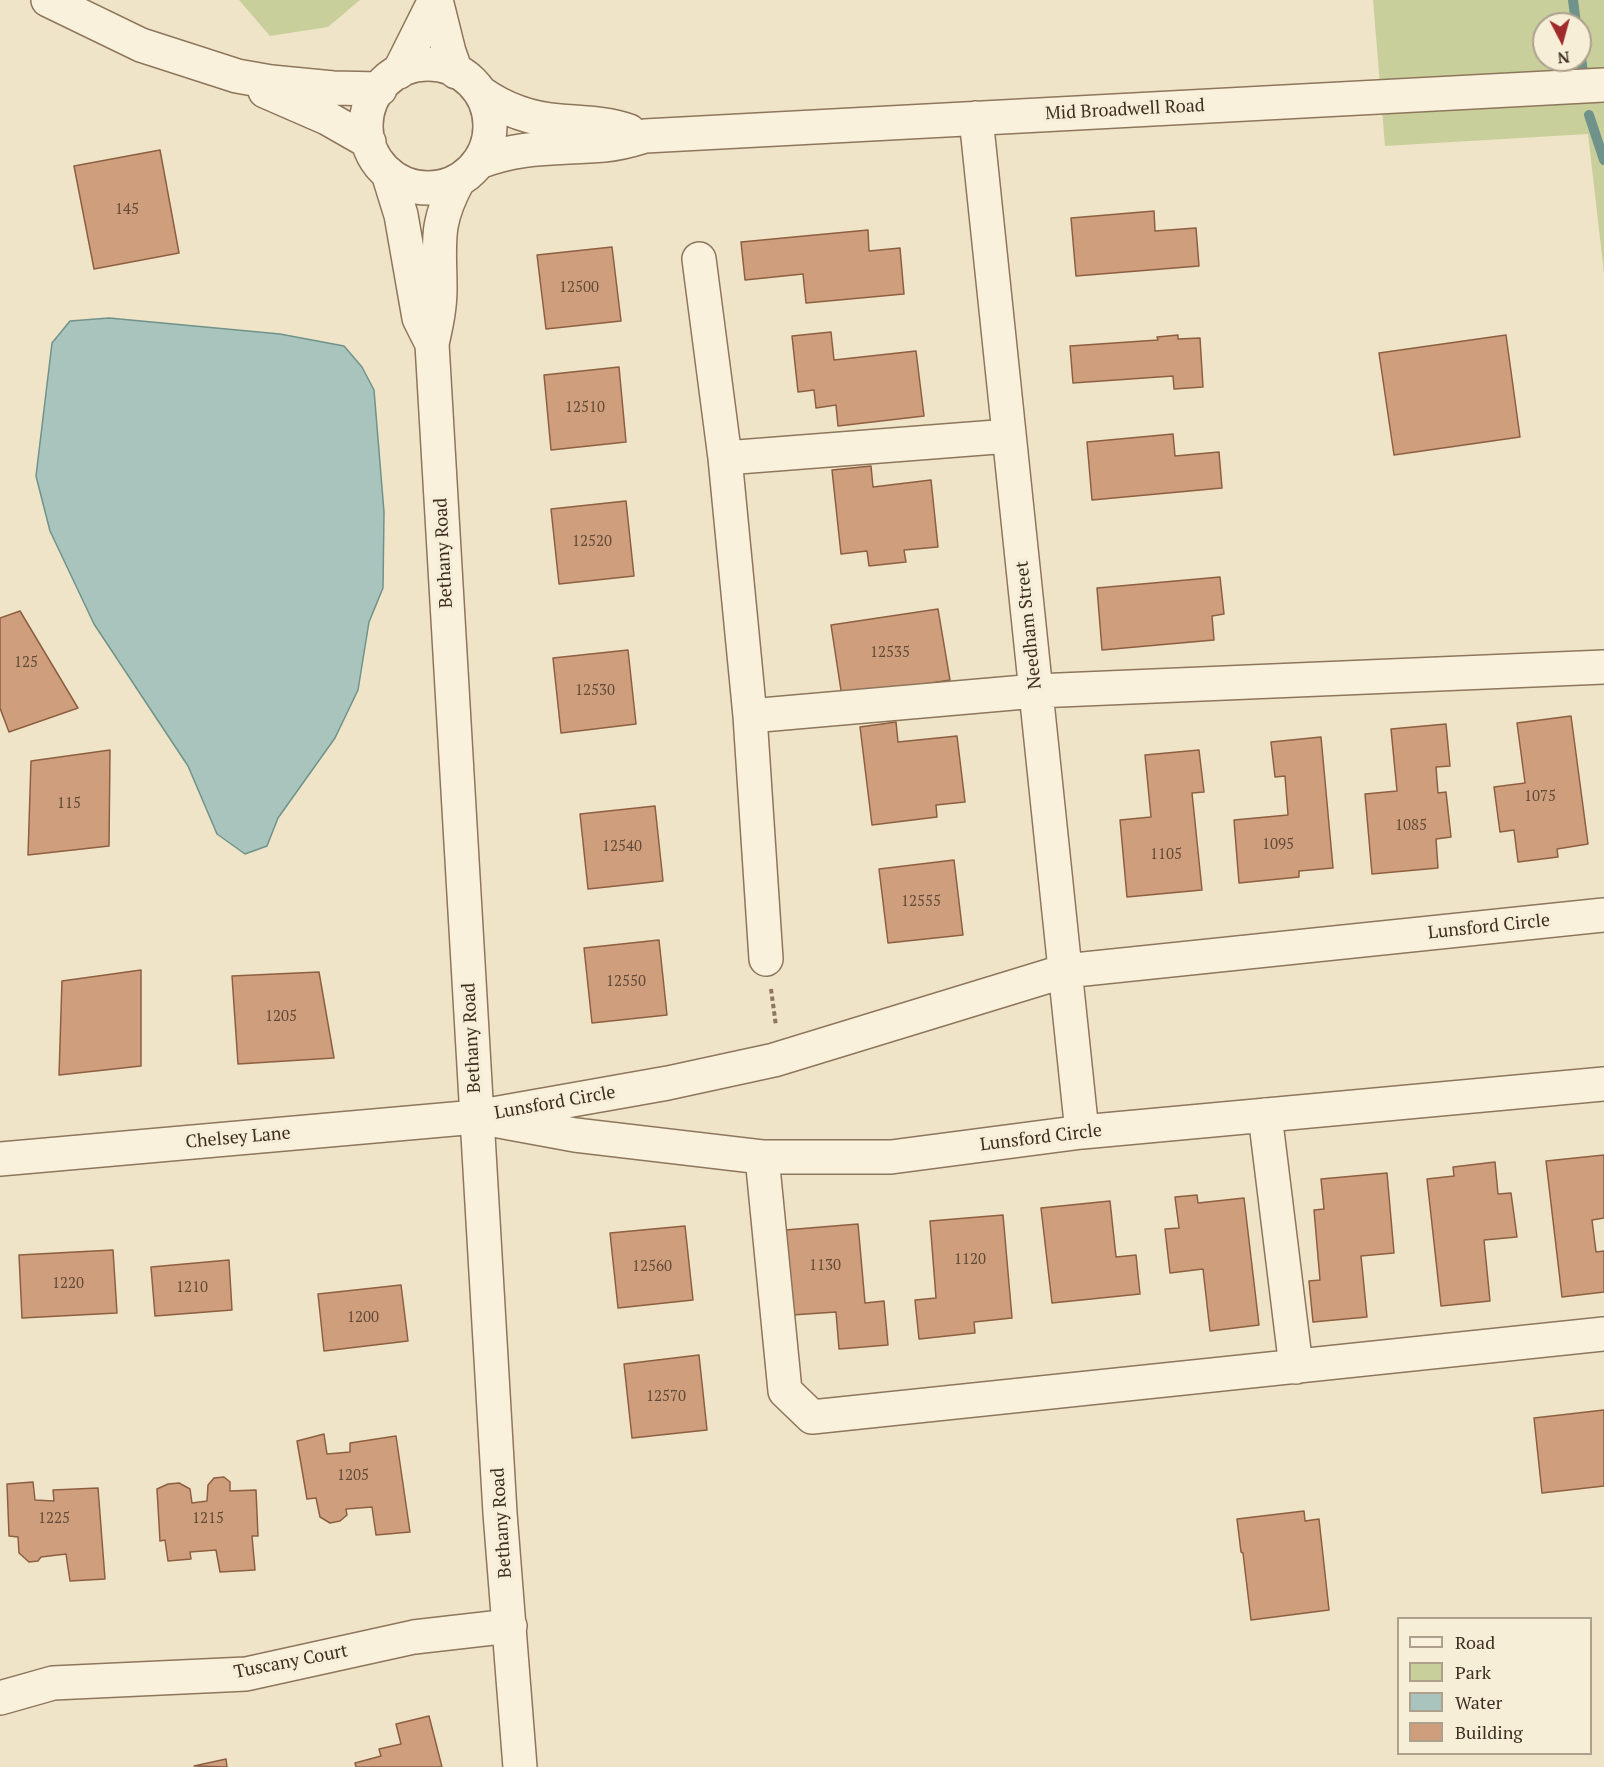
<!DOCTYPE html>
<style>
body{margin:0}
#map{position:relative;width:1604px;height:1767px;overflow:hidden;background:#f0e4c8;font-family:"PT Serif",serif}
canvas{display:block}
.legend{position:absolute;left:1397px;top:1617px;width:195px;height:138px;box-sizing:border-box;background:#f7eed8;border:2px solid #ada18e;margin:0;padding:8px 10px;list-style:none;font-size:18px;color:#3d2e20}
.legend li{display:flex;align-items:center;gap:12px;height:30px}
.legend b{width:30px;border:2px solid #ada18e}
.north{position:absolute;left:1532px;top:12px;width:60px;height:60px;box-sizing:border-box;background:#f7eed8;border:2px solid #ada18e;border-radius:50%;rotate:174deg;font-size:16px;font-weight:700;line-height:24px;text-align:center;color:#3d2e20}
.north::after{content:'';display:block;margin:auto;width:21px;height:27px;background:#9e2a2b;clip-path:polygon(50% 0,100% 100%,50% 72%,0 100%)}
</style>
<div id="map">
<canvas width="1604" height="1767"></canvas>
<ul class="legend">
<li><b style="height:8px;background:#faf1dc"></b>Road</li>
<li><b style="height:16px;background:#c9cf9b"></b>Park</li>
<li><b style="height:16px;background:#a9c4bc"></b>Water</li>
<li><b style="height:16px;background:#cf9f7d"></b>Building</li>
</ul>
<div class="north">N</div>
</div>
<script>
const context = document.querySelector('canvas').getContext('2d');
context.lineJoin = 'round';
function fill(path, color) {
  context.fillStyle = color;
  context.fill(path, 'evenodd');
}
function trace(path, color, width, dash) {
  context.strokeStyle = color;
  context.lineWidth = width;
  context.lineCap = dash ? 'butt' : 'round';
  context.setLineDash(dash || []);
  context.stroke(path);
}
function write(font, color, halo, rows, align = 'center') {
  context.font = font + ' "PT Serif",serif';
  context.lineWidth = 6;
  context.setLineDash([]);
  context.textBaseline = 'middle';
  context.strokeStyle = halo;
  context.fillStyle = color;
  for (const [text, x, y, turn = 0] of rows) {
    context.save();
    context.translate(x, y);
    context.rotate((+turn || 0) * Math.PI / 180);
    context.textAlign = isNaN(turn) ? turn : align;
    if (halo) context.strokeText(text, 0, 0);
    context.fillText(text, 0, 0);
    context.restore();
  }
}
fill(new Path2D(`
 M239 0H360L328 27 270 36Z
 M1373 0H1604V273L1588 134 1385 146ZM1544 24H1580V60H1544Z`), '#c9cf9b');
const water = new Path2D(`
 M109 318 280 334 344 346 362 367 374 390 384 512 383 588 369 622 358 690 335 738 278 818 267 846 245 854 217 834 188 766 94 624 50 531 36 476 52 343 70 321Z`);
fill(water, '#a9c4bc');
trace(water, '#6f938a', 1.5);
trace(new Path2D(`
 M1573 0 1576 24
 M1580 51 1583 72
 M1589 115 1604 160`), '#6f938a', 10);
const building = new Path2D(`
 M160 150 179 253 94 269 74 166Z
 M1154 211 1155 231 1196 228 1199 266 1076 276 1071 218Z
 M868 230 869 251 900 248 904 294 806 303 803 274 745 280 741 242Z
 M612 247 621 321 546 329 537 255Z
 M831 332 834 360 916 351 924 416 838 426 836 405 816 408 814 390 798 392 792 336Z
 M1178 335V339L1200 338 1203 387 1174 389 1173 376 1073 383 1070 346 1158 340 1157 337Z
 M1506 335 1520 437 1394 455 1379 353Z
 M619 367 626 442 551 450 544 375Z
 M1173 434 1175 456 1219 452 1222 488 1092 500 1087 442Z
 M871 466 873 487 931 480 938 547 904 550 906 562 869 566 867 551 841 554 832 470Z
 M626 501 634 576 559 584 551 509Z
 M1220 577 1224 614 1212 616 1214 640 1102 650 1097 588Z
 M938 609 950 680 842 697 831 625Z
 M20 611 78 708 9 732 0 708V618Z
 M628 650 636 724 561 733 553 658Z
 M1571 716 1588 844 1557 849 1558 857 1518 862 1514 830 1500 832 1494 787 1525 783 1517 723Z
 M896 722 898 742 957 736 965 802 936 805 937 817 872 825 860 727Z
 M1446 724 1450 766 1436 767 1438 793 1446 792 1451 837 1436 839 1438 868 1372 874 1365 794 1397 791 1391 729Z
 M1321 737 1333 868 1299 871V877L1239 883 1234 820 1288 815 1285 776 1275 777 1271 742Z
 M110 750 109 846 28 855 31 761Z
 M1199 750 1204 792 1192 793 1202 890 1127 897 1120 820 1151 817 1145 755Z
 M655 806 663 881 588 889 580 814Z
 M954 860 963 935 888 943 879 869Z
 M659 940 667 1015 592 1023 584 948Z
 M141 970V1066L59 1075 62 981Z
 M319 972 334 1058 238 1064 232 976Z
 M1604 1155V1218L1592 1220 1596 1252 1604 1251V1292L1562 1297 1546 1161Z
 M1495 1162 1498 1194 1511 1193 1517 1237 1484 1240 1490 1301 1441 1306 1427 1179 1454 1176 1453 1167Z
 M1387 1173 1394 1253 1361 1256 1367 1317 1313 1322 1309 1281 1320 1280 1314 1210 1324 1209 1321 1179Z
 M1197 1195 1198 1203 1244 1198 1259 1325 1210 1331 1203 1269 1170 1273 1165 1229 1179 1228 1175 1197Z
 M1110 1201 1116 1257 1136 1255 1140 1294 1052 1303 1041 1208Z
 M1003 1215 1012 1318 974 1322 975 1333 919 1339 915 1300 936 1298 930 1221Z
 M858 1224 865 1303 884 1301 888 1345 839 1349 836 1312 792 1315 785 1230Z
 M685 1226 693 1300 618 1308 610 1233Z
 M113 1250 117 1313 22 1318 19 1255Z
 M229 1260 232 1310 155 1316 151 1267Z
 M401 1285 408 1341 324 1351 318 1294Z
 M699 1355 707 1430 632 1438 624 1364Z
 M1604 1410V1486L1542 1493 1534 1418Z
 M324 1434 327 1454 350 1452V1443L396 1436 410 1532 376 1535 372 1507 346 1509 347 1515 340 1521 330 1523 320 1517 316 1498 307 1499 297 1441Z
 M224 1477 230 1482V1491L256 1490 258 1536H252L255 1570 220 1572 216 1550 190 1552 191 1559 168 1561 165 1540 160 1541 157 1489 168 1484 179 1483 190 1489 192 1503 207 1501 208 1485 214 1478Z
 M33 1482 35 1500 54 1501 53 1490 98 1488 105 1579 70 1581 66 1554 41 1557 38 1561 29 1562 19 1553 18 1537 9 1536 7 1484Z
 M1304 1511 1305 1521 1319 1519 1329 1610 1251 1620 1243 1553 1241 1552 1237 1519Z
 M429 1716 442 1767H356L355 1763 381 1756 379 1749 401 1744 396 1724Z
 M226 1759 227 1767 194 1766Z`);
fill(building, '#cf9f7d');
trace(building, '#8d5f41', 1.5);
const minor = new Path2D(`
 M48 0 141 45 237 76 271 82 333 88 380 89
 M436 0 449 52 456 72
 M366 126a62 62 0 1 1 124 0a62 62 0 1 1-124 0Z
 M399 72 435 0
 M265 91 327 118 369 142
 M481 93C505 110 531 119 560 121 583 123 607 123 629 131
 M976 118 1082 1132
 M479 162C523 145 558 149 604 145 618 144 632 140 645 136L1604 85
 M388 173 401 215 419 318 431 342
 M458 181C434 225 440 243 440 289 440 308 436 326 432 344L500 1513 520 1767
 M699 259 725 458 750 716 766 959
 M725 458 1009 436
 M750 716 1036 691 1604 667
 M1265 1115 1296 1367
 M499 1121 575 1135 762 1157H891L1082 1132 1604 1084
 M762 1157 785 1391 812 1417 1604 1334
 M0 1159 476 1117 668 1083 774 1060 1065 971 1604 915
 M0 1698 53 1683 246 1674 414 1637 510 1626`);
trace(minor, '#8d765c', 36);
trace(new Path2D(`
 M771 989 776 1026`), '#8d765c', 4, [4.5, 3]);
trace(minor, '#faf1dc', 33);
write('15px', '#624a37', null, [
 ["145",127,210],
 ["12500",579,288],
 ["12510",585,408],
 ["12520",592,542],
 ["12535",890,653],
 ["125",26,663],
 ["12530",595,691],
 ["1075",1540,797],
 ["115",69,804],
 ["1085",1411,826],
 ["1095",1278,845],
 ["12540",622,847],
 ["1105",1166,855],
 ["12555",921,902],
 ["12550",626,982],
 ["1205",281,1017],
 ["1120",970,1260],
 ["1130",825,1266],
 ["12560",652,1267],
 ["1220",68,1284],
 ["1210",192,1288],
 ["1200",363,1318],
 ["12570",666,1397],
 ["1205",353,1476],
 ["1225",54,1519],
 ["1215",208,1519]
]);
write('18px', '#3d2e20', '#f7eed8', [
 ["Mid Broadwell Road",1125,110,-3],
 ["Bethany Road",444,553,-93],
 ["Needham Street",1029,625,-96],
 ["Lunsford Circle",1489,927,-6],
 ["Bethany Road",472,1038,-93],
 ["Lunsford Circle",555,1103,-10],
 ["Chelsey Lane",238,1138,-5],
 ["Lunsford Circle",1041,1138,-7],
 ["Bethany Road",502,1523,-94],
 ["Tuscany Court",291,1662,-11]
]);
</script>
